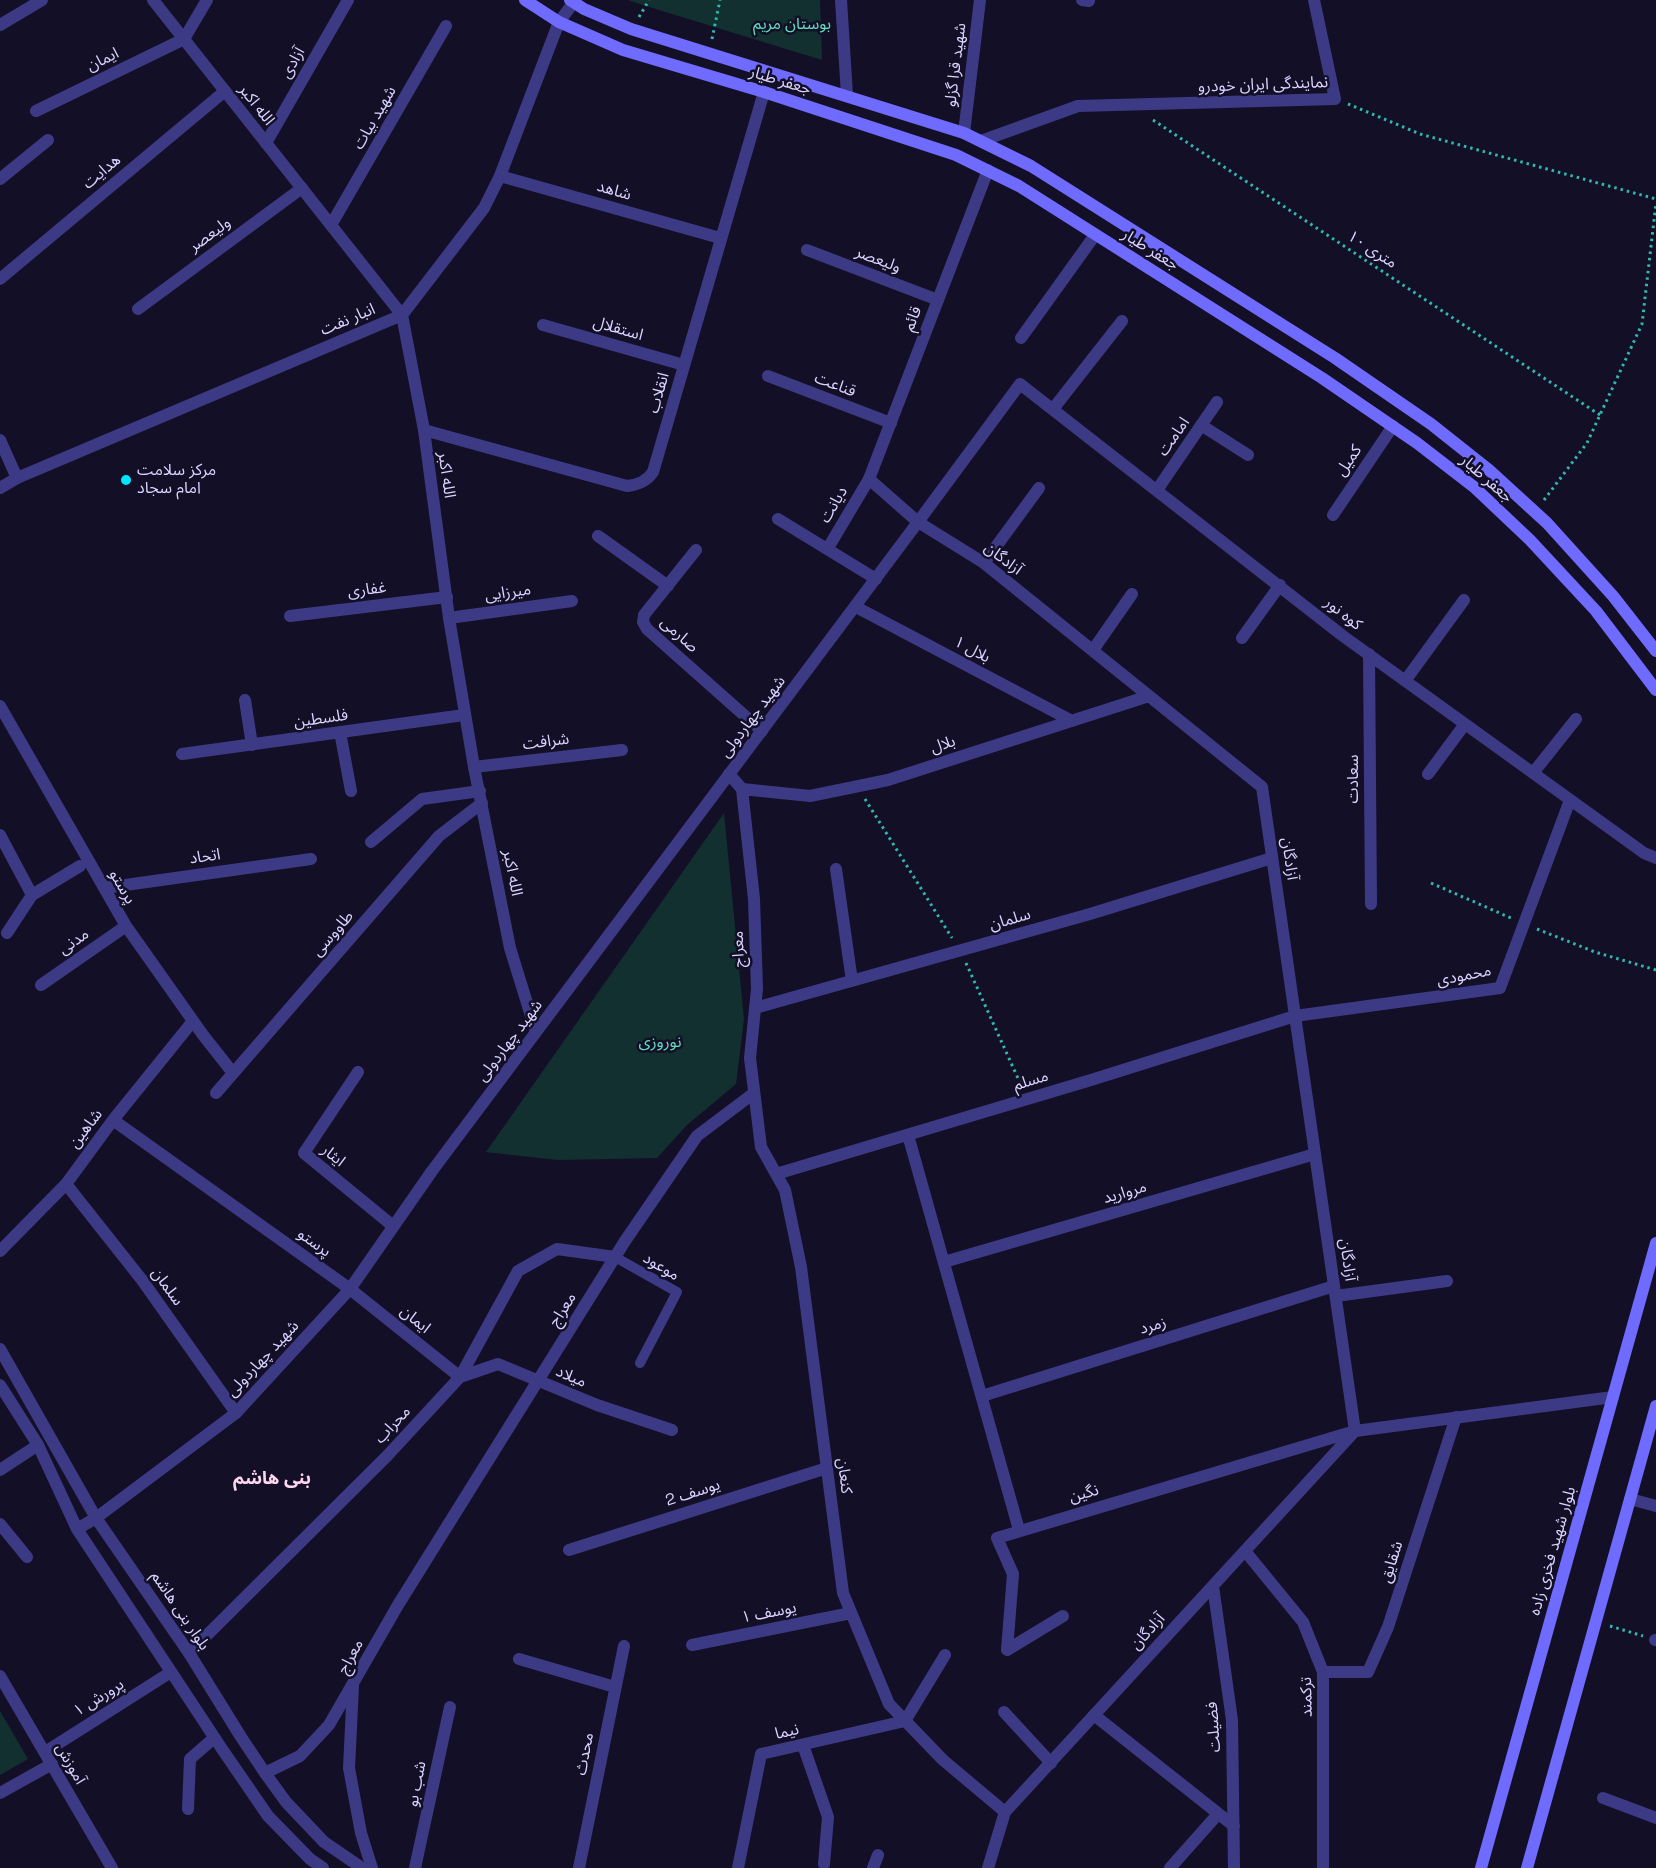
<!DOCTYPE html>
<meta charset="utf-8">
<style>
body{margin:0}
canvas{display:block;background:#130f26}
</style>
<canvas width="1656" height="1868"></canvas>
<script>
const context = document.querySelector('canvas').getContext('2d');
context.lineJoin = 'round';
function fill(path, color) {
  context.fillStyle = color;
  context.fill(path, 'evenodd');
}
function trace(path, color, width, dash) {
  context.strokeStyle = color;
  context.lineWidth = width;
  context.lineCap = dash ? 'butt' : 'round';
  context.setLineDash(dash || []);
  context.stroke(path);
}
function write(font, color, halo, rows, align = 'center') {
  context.font = font + ' "Space Grotesk","Noto Sans Arabic",sans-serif';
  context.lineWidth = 5;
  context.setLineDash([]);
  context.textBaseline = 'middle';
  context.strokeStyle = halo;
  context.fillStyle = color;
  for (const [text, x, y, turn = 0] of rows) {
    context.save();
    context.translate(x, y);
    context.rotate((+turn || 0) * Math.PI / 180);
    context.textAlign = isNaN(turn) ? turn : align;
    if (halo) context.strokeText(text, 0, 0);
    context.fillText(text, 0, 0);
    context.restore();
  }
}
fill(new Path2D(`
 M628 0H820L822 60 646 6Z
 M724 813 744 1019 736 1084 687 1125 657 1158 558 1160 486 1152Z
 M0 1711 28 1759 0 1775Z`), '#12302f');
trace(new Path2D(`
 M639 17 649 0
 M712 39 720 0
 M1348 104 1420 134 1656 199
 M1153 120 1600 415
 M1544 500 1587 443 1642 324 1656 203
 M865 799 952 938
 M1431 883 1511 918
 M1537 929 1595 952 1656 970
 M966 963 1021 1085
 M1610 1626 1643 1636`), '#2fb8b0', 3, [2.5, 4]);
trace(new Path2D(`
 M615 1257 677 1292 640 1363`), '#3d3a85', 10);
trace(new Path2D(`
 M841 0 847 95
 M1082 0 1089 1
 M0 25 42 0
 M36 111 184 39 207 0
 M964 133 980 0
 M981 141 1078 106 1335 99 1314 0
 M266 143 348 0
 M500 176 720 238
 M0 179 48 140
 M331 225 446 26
 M807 250 938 300
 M0 279 225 91
 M138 309 302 188
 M543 325 684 365
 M1021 338 1095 235
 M768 376 891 423
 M1053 409 1122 321
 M1201 425 1248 455
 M424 430 627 486C637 485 647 481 653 472L764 92
 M0 440 17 478
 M1157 490 1217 402
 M1333 515 1393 426
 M778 519 876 579
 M918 522 1020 384 1343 636 1644 853 1656 858
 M598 536 668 586
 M828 548 869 479
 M696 550 644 615 643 622 647 629 762 731
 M984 563 1039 488
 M856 607 1072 721
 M290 616 447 597
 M449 618 572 601
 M1242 638 1280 585
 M1093 650 1132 594
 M1369 654 1371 904
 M1405 681 1464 600
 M245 700 252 745
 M0 706 126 926 203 1035 233 1073
 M340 732 351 791
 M182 754 464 715
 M474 767 622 750
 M1533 773 1576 719
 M729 774 742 789 754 899 757 989 750 1058 761 1147 785 1190 801 1267 843 1593 889 1704 943 1760 1005 1812
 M1428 774 1465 724
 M742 789 810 796 888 780 1149 696
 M0 835 32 895
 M371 842 422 799 480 791
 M836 869 852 981
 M104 888 311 859
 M7 933 32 895 80 866
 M41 985 126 926
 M755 1008 1090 914 1272 858
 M358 1072 304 1153 393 1226
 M216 1093 439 836 482 803
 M113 1120 350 1289 460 1377 498 1364 597 1405 672 1430
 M908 1135 1019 1530
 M776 1174 1091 1080 1295 1016 1500 988 1570 800
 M66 1184 142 1280 236 1413
 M0 1251 66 1184 113 1120 193 1021
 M944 1262 1315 1154
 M1336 1296 1447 1281
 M982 1396 1334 1286
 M0 1470 38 1445
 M1630 1499 1656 1506
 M0 1524 27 1557
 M569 1550 827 1468
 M1245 1551 1303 1622 1323 1672V1868
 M1213 1586 1232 1720 1234 1868
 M1063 1616 1007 1650 1013 1574 997 1538 1355 1431 1613 1397
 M1655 1640H1656
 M692 1645 851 1613
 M189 1653 387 1456 460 1377 518 1271 557 1249 615 1257
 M519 1659 615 1687
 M1323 1672H1368L1388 1627 1456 1417
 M0 1676 112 1868
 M353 1686 349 1768 361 1833 372 1868
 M1004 1712 1051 1763
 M1094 1715 1234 1826
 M803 1745 828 1817 824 1864
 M45 1752 171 1672
 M265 1773 300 1756 329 1725 398 1605 625 1241 697 1136 754 1093
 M0 1793 52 1764
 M1603 1798 1656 1818
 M188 1809 190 1759 214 1738
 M415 1868 450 1707
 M579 1868 624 1646
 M738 1868 761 1754 905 1721 945 1655
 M873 1868 878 1855
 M1170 1868 1218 1814`), '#3d3a85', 12);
trace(new Path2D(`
 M153 0 402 315 424 430 449 618 474 767 510 948 536 1032
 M988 170 869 479 918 522 984 563 1262 787 1355 1431 1005 1812 988 1868
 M0 488 17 478 402 315 484 208 500 176 559 22 574 2
 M0 1349 96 1518 189 1653 241 1737 265 1773 286 1802 324 1842 362 1868
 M0 1385 38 1445 77 1529 222 1749 268 1816 310 1859 323 1868
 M77 1529 96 1518 236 1413 350 1289 432 1171 918 522`), '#3d3a85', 12);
trace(new Path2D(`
 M525 0 559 22 623 50 764 92 956 155 1019 186 1322 378 1417 443 1474 487 1530 540 1596 611 1656 690
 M570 0 584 9 631 29 964 133 1031 166 1335 358 1431 424 1489 470 1547 523 1613 596 1656 651
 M1481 1868 1656 1243
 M1527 1868 1656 1406`), '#6f6bff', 12);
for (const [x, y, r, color] of [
 [126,480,6,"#00e5ff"]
]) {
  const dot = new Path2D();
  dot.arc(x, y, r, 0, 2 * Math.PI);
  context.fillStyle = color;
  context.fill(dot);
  trace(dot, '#130f26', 2);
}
write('16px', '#5fe0c0', '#130f26', [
 ["بوستان مریم",792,25],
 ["نوروزی",660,1043]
]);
write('16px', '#d9d4ff', '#130f26', [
 ["ایمان",103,60,-26],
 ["آزادی",293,63,-60],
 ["شهید قرا گزلو",956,65,-83],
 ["جعفر طیار",780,81,17],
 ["نمایندگی ایران خودرو",1263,85,-2],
 ["الله اکبر",256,105,52],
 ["شهید بیات",375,118,-60],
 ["هدایت",102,172,-40],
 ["شاهد",614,191,16],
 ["ولیعصر",210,235,-36],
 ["جعفر طیار",1150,250,32],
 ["۱۰ متری",1372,250,33],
 ["ولیعصر",878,260,21],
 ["قائم",913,319,-69],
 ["انبار نفت",348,320,-23],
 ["استقلال",618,329,16],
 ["قناعت",835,385,21],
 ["انقلاب",659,393,-74],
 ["امامت",1174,437,-55],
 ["کمیل",1349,461,-56],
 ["الله اکبر",446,475,82],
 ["جعفر طیار",1486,479,41],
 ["دیانت",834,505,-59],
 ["آزادگان",1003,559,37],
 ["غفاری",367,590,-7],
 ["میرزایی",508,593,-8],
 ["کوه نور",1343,614,38],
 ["صارمی",679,635,42],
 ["بلال ۱",972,650,28],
 ["شهید چهاردولی",753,717,-53],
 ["فلسطین",321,719,-8],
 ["شرافت",546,742,-7],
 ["بلال",943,745,-18],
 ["سعادت",1354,779,-90],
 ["اتحاد",205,857,-8],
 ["آزادگان",1289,859,82],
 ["الله اکبر",512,873,79],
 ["پرستو",122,887,60],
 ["سلمان",1010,920,-16],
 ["طاووسی",333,934,-49],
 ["مدنی",74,942,-35],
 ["معراج",739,949,-92],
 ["محمودی",1464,976,-11],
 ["شهید چهاردولی",510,1041,-53],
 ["مسلم",1031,1081,-17],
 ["شاهین",86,1129,-53],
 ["ایثار",333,1156,39],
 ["مروارید",1125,1193,-16],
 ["پرستو",314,1243,36],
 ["آزادگان",1347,1260,82],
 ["موعود",661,1267,31],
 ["سلمان",167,1287,54],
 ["معراج",563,1310,-58],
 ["ایمان",415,1320,39],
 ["زمرد",1153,1326,-17],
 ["شهید چهاردولی",263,1359,-47],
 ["میلاد",571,1377,23],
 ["محراب",393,1425,-47],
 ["کنعان",844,1476,83],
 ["یوسف 2",693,1493,-18],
 ["نگین",1084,1494,-16],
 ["بلوار شهید فخری زاده",1553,1551,-74],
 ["شقایق",1392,1562,-72],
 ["بلوار بنی هاشم",180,1611,56],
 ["یوسف ۱",769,1613,-11],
 ["آزادگان",1148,1632,-48],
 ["معراج",351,1657,-62],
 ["ترکمند",1307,1697,-91],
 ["پرورش ۱",99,1698,-32],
 ["فضیلت",1214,1727,-94],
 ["نیما",787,1732,-13],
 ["محدث",585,1754,-79],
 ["آموزش",70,1764,60],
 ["شب بو",417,1784,-79]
]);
write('16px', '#d9d4ff', '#130f26', [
 ["مرکز سلامت",137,471],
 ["امام سجاد",137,489]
], 'left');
write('bold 18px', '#ffd6f0', '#130f26', [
 ["بنی هاشم",272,1479]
]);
</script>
